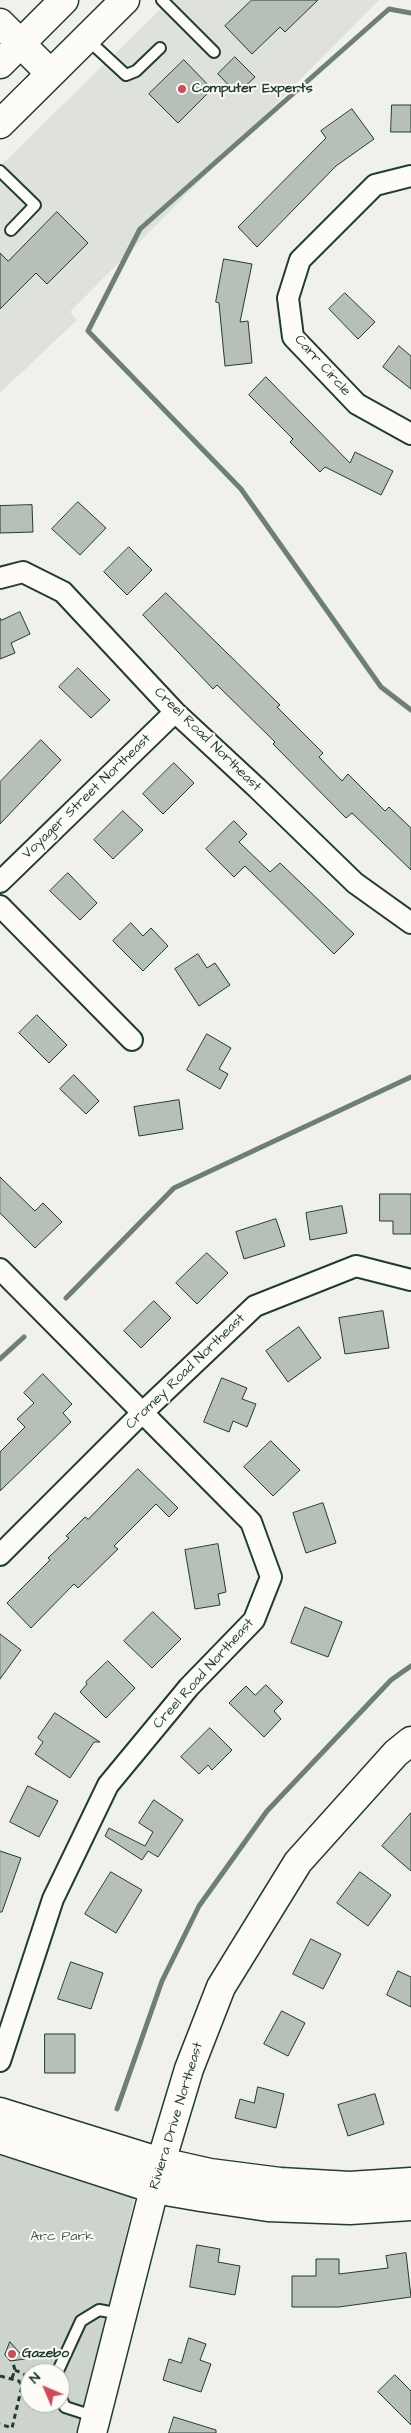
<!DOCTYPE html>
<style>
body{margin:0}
#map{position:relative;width:411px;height:2433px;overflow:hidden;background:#f0f1eb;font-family:"Architects Daughter",sans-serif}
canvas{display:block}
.north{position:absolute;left:20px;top:2363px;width:50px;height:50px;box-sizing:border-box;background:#fdfcf7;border:1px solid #a4b0a9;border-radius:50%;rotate:315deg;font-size:14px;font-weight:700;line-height:20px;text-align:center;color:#1f3d34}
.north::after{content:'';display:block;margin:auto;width:18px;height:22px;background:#d1495b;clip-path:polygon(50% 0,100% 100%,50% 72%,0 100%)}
</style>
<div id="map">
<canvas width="411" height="2433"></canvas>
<div class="north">N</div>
</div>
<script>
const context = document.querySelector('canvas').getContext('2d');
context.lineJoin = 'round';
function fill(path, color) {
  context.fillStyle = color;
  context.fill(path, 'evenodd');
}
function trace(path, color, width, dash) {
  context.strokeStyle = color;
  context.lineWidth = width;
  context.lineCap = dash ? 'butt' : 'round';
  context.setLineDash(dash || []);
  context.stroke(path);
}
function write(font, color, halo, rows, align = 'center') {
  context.font = font + ' "Architects Daughter",sans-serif';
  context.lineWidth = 4;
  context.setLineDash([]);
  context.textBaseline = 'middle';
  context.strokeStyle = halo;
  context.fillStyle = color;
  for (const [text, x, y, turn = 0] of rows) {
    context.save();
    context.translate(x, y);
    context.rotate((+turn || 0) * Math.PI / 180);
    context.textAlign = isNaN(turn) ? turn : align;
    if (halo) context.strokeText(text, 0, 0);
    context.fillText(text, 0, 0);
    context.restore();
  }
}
fill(new Path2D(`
 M170 0H379L70 312 77 320 0 393V166Z`), '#dfe2dc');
fill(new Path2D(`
 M0 2149 135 2196 80 2433H0ZM30 2373H60V2403H30Z`), '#cdd3cd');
trace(new Path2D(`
 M411 13 389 9 140 229 88 331 241 489 381 687 411 710
 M66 1298 174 1188 411 1077
 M0 1359 24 1337
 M117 2109 162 1981 199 1906 267 1811 391 1680 411 1666`), '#6c8077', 5);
const building = new Path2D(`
 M252 0H318L285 32 280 27 252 54 225 26Z
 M235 57 255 77 237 94 218 74Z
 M184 60 212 89 178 123 149 94Z
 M392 105H411V132H391Z
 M352 109 374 139 336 166 257 247 238 227 326 138 321 131Z
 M57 212 88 243 47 284 36 273 0 309V253L8 261Z
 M224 259 252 264 240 322 248 321 252 363 225 366 219 303 216 302Z
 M345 293 375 322 358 339 329 309Z
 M399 346 411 356V389L383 367Z
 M266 377 350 463 355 452 393 471 381 495 325 467 320 472 290 442 293 439 249 395Z
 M78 502 106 528 80 555 52 529Z
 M32 505 33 532 0 533V506Z
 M129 547 152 570 127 595 104 572Z
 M166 593 280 705 277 707 323 753 319 757 342 781 348 774 385 811 389 807 411 828V870L352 813 346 818 273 744 275 742 217 685 213 689 143 615Z
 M20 612 30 634 11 643 15 653 0 659V618L1 620Z
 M78 668 110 700 91 718 59 687Z
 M41 740 61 760 0 824V782Z
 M174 763 194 783 163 814 143 794Z
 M123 811 143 830 113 859 94 840Z
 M234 821 247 834 239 842 270 872 280 863 354 934 334 954 245 866 234 877 206 849Z
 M68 873 97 903 80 920 50 891Z
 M131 923 143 936 151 928 168 946 143 971 113 941Z
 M198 954 207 968 215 963 230 985 199 1006 175 969Z
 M37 1015 67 1045 49 1063 19 1033Z
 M207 1034 231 1048 219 1069 228 1074 220 1089 187 1070Z
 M74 1075 99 1101 86 1114 60 1089Z
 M179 1100 183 1129 139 1136 134 1107Z
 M0 1177 35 1211 43 1203 62 1222 35 1248 0 1213Z
 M380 1194H411V1234H393V1221H380Z
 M342 1206 347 1233 310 1240 306 1213Z
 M276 1219 285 1246 244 1259 236 1232Z
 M207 1253 228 1273 197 1304 176 1283Z
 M154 1301 171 1318 141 1348 124 1331Z
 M383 1311 389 1348 345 1354 339 1318Z
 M299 1327 321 1358 288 1382 266 1351Z
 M43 1374 72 1404 63 1413 71 1422 0 1491V1452L25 1427 17 1419 34 1403 24 1393Z
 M222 1378 247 1388 242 1399 256 1404 247 1427 233 1421 229 1432 204 1422Z
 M271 1441 300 1470 273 1496 244 1467Z
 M138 1469 178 1508 169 1517 156 1504 114 1546 118 1549 78 1588 74 1584 31 1628 7 1603 50 1560 48 1558 69 1538 66 1536 85 1517 88 1519Z
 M323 1503 336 1543 306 1553 293 1513Z
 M218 1544 226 1592 218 1594 220 1605 195 1609 185 1550Z
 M305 1607 342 1622 328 1657 291 1643Z
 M153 1612 181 1639 152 1668 124 1641Z
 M0 1634 21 1650 0 1679Z
 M108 1661 135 1688 106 1718 80 1692 87 1684 86 1682Z
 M266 1685 283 1702 274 1711 281 1719 264 1737 229 1703 246 1686 255 1695Z
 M55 1713 100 1742H94L70 1778 35 1754 43 1742 38 1738Z
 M210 1728 232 1750 212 1770 208 1765 199 1774 181 1757Z
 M28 1786 58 1801 39 1837 10 1822Z
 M154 1800 183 1820 158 1857 148 1851 142 1860 105 1836 109 1828 145 1846 153 1832 139 1823Z
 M411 1813V1871L382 1846Z
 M0 1851 21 1858 2 1912H0Z
 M111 1872 142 1890 116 1933 85 1914Z
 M360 1872 391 1895 368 1926 337 1903Z
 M311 1939 341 1954 323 1989 293 1974Z
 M71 1962 103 1973 91 2009 58 1999Z
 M398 1971 411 1977V2007L387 1995Z
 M282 2011 305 2023 288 2056 264 2044Z
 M45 2034H75V2073H45Z
 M258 2087 284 2094 276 2128 235 2118 240 2099 254 2103Z
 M375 2094 384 2124 348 2136 338 2105Z
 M197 2245 220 2249 218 2262 240 2266 235 2295 190 2287Z
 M406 2253 411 2297 339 2307H292V2276H316V2259H339V2274L388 2268 386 2256Z
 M189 2338 206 2344 200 2360 211 2364 201 2392 163 2380 169 2359 181 2363Z
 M10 2342 25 2359 10 2361 5 2355Z
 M395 2375 411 2391V2425L378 2392Z
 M174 2417 216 2430V2433H169Z`);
fill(building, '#b6bfb8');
trace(building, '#1f3d34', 1);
const lane = new Path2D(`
 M162 0 214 52
 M87 39 126 75 136 71 160 48
 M0 171 35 205 11 230
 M57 2373 81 2321 99 2310 121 2314
 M60 2396 65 2407 96 2417`);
const street = new Path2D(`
 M411 176 375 185 300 260 288 298 293 337 357 404 411 434
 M0 578 23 572 63 592 175 712 257 788 355 883 411 923
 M0 882 175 712
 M0 906 132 1040
 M0 1269 251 1522 271 1577 254 1620 189 1687 108 1785 53 1899 0 2061
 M0 1555 142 1413 255 1306 356 1266 411 1280`);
const secondary = new Path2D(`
 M0 23 50 73
 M0 64 64 0
 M0 124 125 0
 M0 2112 161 2162 210 2173 280 2182 350 2186 411 2182
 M0 2139 154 2189 201 2197 268 2207 350 2210 411 2206
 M92 2433 161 2162 189 2069 221 1987 298 1862 396 1753 411 1741`);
trace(lane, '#1f3d34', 14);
trace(street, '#1f3d34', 24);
trace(secondary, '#1f3d34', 31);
trace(new Path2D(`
 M15 2370 30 2377
 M0 2376 19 2381 22 2386 12 2428 0 2424
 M12 2378 15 2370 13 2363`), '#1f3d34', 3, [5, 4]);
trace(lane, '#fdfcf7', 10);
trace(street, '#fdfcf7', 20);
trace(secondary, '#fdfcf7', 28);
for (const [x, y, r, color] of [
 [182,89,5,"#d1495b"],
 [12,2354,5,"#d1495b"]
]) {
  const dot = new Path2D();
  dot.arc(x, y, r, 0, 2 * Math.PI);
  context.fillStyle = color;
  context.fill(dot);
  trace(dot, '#fdfcf7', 2);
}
write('bold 14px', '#1f3d34', '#fdfcf7', [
 ["Computer Experts",192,89],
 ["Gazebo",22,2354]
], 'left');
write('14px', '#1f3d34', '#fdfcf7', [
 ["Carr Circle",322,366,48],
 ["Creel Road Northeast",207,740,44],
 ["Voyager Street Northeast",87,797,-44],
 ["Cromey Road Northeast",186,1372,-44],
 ["Creel Road Northeast",204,1674,-48],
 ["Riviera Drive Northeast",177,2116,-73]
]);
write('14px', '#425b53', '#fdfcf7', [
 ["Arc Park",62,2237]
]);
</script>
